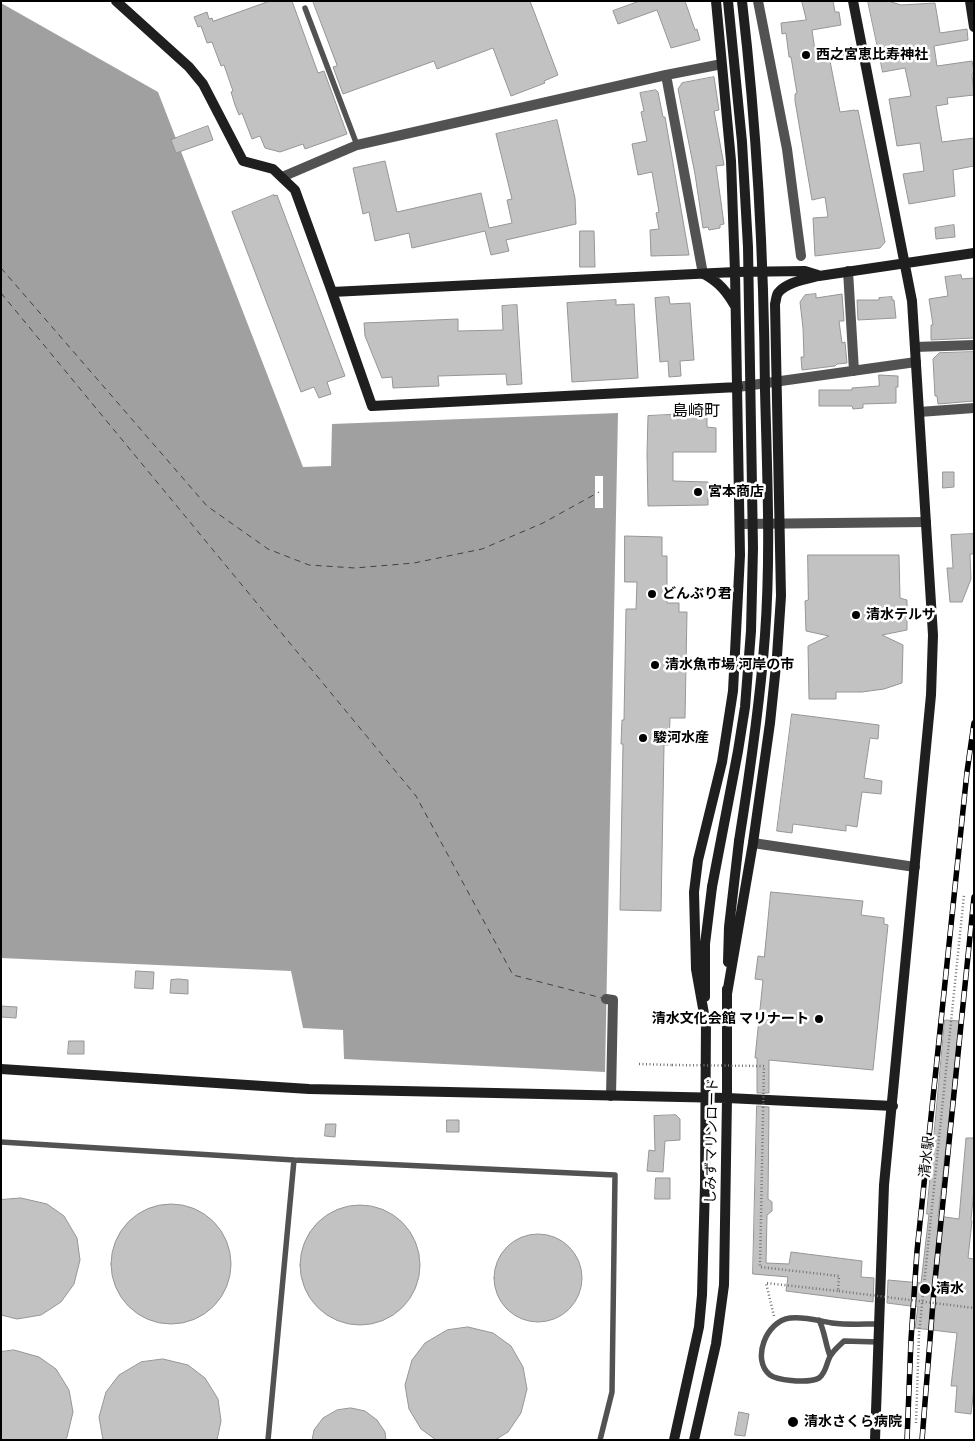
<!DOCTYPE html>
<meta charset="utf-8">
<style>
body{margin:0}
#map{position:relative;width:975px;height:1441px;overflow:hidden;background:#fff;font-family:Raleway,sans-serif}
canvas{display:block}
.frame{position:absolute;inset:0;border:2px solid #000;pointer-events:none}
</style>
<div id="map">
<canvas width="975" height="1441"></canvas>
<div class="frame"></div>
</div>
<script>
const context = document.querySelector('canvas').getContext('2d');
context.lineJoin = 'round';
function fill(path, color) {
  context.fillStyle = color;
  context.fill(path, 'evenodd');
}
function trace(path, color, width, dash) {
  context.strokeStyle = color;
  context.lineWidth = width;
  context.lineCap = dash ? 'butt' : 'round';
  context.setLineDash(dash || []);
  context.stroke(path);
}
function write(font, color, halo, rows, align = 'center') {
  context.font = font + ' Raleway,"Noto Sans JP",sans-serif';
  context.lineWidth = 5;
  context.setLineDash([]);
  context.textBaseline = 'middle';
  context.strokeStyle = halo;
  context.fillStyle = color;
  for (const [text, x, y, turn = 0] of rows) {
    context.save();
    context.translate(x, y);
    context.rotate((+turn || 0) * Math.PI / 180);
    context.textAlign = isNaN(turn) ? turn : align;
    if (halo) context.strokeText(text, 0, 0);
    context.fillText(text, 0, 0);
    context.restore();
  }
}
fill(new Path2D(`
 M1 3 158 92 303 467 331 466 332 424 618 413 605 1072 344 1059 343 1030 303 1028 291 971 1 958Z`), '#a0a0a0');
fill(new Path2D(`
 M595 476H603V508H595Z`), '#fff');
trace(new Path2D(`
 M1 268 207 506 268 549 309 565 355 568 414 563 482 549 543 523 599 492
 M1 293 416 796 513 975 602 998`), '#414141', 1, [6, 5]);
const building = new Path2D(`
 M270 1H292L318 73 324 71 347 134 305 149 303 144 280 152 265 148 260 136 252 139 242 113 239 115 235 105 231 92 233 91 224 65 221 66 212 42 207 43 201 26 198 27 194 17 207 12 209 19 212 18 213 21Z
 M313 1H530L558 75 544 81 545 83 511 96 493 48 437 69 434 61 343 94 333 67 337 66Z
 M640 1H685L695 30 697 29 700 40 671 48 657 10 618 24 613 11Z
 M802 1H833L835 12H839L841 25 812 30 815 51 846 48 847 58 830 61 840 112 855 110V111L858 110 885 242 880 248 815 256 813 218 828 217 825 197 812 200 795 101V94L797 93 791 57H789L786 33 782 34 781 23 806 20Z
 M868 1H888L901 5 935 3 940 33 967 29 968 40 934 46 937 66 972 61 974 71 972 75 974 95 947 98 948 104 936 106 942 142 974 138V166L953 170 955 196 909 204 903 174 924 171 920 143 897 146 889 99 911 96 905 68 883 72Z
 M714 77 719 110 714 111 724 165 716 166 724 224 720 225V228L709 230 708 227 703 228 695 174 678 89 682 83Z
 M656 90 658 92 663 117H665L689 255 651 256 650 230 659 229 656 213 659 212 652 172 638 175 632 144 647 141 641 112 644 111 640 93Z
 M557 120 575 198 576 224 506 240 509 251 491 255 485 231 412 248 409 233 375 241 369 212 363 214 353 168 385 161 397 212 481 193 489 228 512 223 507 200 512 199 496 134Z
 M208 126 213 140 176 153 171 140Z
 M274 195V196L277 195 345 376 327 382 331 394 319 398 314 387 301 392 232 212Z
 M954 225 955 237 936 239 935 228Z
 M580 231H594L595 267H580Z
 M961 275 962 279 974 278V338L931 340V325H933L929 299 948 296 945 277Z
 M816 294V298L842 294 844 321H839L842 343 845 342 847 363 837 364 835 366 802 370 801 357H804L803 328 800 302 805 295Z
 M669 297 670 304 690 303 694 360 680 361 681 376 669 377 668 361 660 362 655 298Z
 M892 297V300H894L896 318 858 320 857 300H879V298Z
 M616 300V305L634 304 638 378 572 382 567 303Z
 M517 305 522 384 507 385 506 374 438 376 439 386 393 388 392 377 382 378 365 336 364 323 458 319V331L503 330 502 306Z
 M974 352V401L938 404 937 396H935L933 359 939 353Z
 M879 375 898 376V387H896V403L863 404V408L853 409 852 406H819V390H852V388L879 386Z
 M707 413V427L716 428V452H673V481L708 482V505L648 506 647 454 648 416Z
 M943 472H954V487L943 488Z
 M974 534V554H970L971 579 962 602H950L947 568H953L951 535Z
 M625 536 662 537V556H667V603H679V612H687L685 718H670L669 745H664L661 911 620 910 623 744H621L622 720H624L626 609H636L637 582H625Z
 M808 555H899L900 598 907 600V630L882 635 903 645 902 683 884 689 862 692H836V699H809L808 646 829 636 806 631 805 601 808 600Z
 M792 714 879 725 878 739 870 738 864 778 882 781 881 794 862 792 857 827 846 825V831L793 824 792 833 777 831Z
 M771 892 863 901 861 915 884 918V924L888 925 873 1070 769 1060V1093H757V1058H755L763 980 755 979 758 956 764 957Z
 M136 971 154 972 153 989 135 988Z
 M179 979 188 980V994L170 993 171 980Z
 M1 1006 17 1007 16 1018 1 1017Z
 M945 1020 960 1021 938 1216 959 1219 966 1138H974V1189L971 1220 972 1221 968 1258 974 1259V1388L971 1414 955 1412 957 1386H951L957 1333 915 1328 918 1307 887 1303 888 1280 921 1283 929 1214H927Z
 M69 1041H84V1054H68Z
 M757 1106 769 1107 768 1199 772 1202V1211L767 1215 766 1263 789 1264 791 1252 862 1261 861 1277 874 1278 873 1302 786 1291 788 1277 753 1274Z
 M676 1115 680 1119V1140L665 1141 663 1172 647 1171 649 1150 655 1151 654 1116Z
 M447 1120H459V1132H447Z
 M326 1124H336L335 1137 325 1136Z
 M656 1178H670V1199H655Z
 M21 1198 47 1204 64 1216 77 1238 80 1260 74 1284 61 1302 41 1315 17 1319 1 1315V1200Z
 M111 1264a60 60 0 1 1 120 0a60 60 0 1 1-120 0Z
 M300 1265a60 60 0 1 1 120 0a60 60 0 1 1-120 0Z
 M494 1278a44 44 0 1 1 88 0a44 44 0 1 1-88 0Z
 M468 1327 493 1333 511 1346 523 1367 527 1389 521 1413 508 1432 495 1440H436L421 1429 409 1409 405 1385 412 1360 425 1343 447 1330Z
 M14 1350 39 1357 56 1369 69 1390 73 1412 67 1437 65 1440H1V1352Z
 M163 1359 188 1365 205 1378 218 1399 221 1421 217 1440H103L99 1417 106 1392 119 1375 141 1362Z
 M351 1408 365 1411 377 1420 385 1432 386 1440H312L314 1430 323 1418 337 1410Z
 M739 1412 749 1414 745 1436 735 1435Z`);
fill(building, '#c2c2c2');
trace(building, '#969696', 1);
trace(new Path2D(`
 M639 1064 672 1065
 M774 1316 766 1283 838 1291
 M916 1423 919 1334 964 895`), '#747474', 2.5, [1, 2.5]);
trace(new Path2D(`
 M305 8 357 145
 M1 1142 294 1160 615 1175 612 1392 600 1440
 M819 1320C825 1332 825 1343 830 1356
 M878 1342 844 1341C840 1345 834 1350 831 1355 826 1362 827 1372 819 1378 812 1382 803 1381 796 1381 788 1380 777 1380 770 1375 751 1360 766 1321 790 1318 804 1316 819 1321 832 1323 847 1325 863 1324 878 1324
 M268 1440 294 1160`), '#525252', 5.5);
trace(new Path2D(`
 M758 1 787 149 801 256
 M666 75 703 274
 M282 177 357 145 666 75 717 65
 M848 271 854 371
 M915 347 974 345
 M738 387 916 362
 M919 412 974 408
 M740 524 926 522
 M753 843 915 867
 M606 999 613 1000 611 1096`), '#525252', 10);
trace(new Path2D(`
 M116 1 189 67 203 84 243 161 273 169 295 190 332 292 735 272 805 271 818 275
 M853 1 912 301 933 635 931 695 884 1185 875 1440
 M970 1 974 27
 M704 274C719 282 727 292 735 306
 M332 292 372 406 738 387
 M728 962 729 927 739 841
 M727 994 753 843 770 723 777 656 781 596 775 304C776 301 776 296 778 293 786 282 807 279 819 276L974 253
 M705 997V944L712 887
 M706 1025 696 969 694 892 698 860 722 762 733 691 740 555 735 272 731 161 716 1
 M1 1069 309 1089 727 1098 893 1106
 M674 1440 699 1327 702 1295 705 1184 706 1019
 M694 1440 716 1344 724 1285 727 1098V989`), '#1f1f1f', 10);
const rail = new Path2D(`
 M907 1440 911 1340 917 1251 967 772 974 723
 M922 1440 934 1290 974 897`);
trace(rail, '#000', 5.5);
trace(rail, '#fff', 4, [11]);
trace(new Path2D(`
 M672 1065 764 1066 760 1267 839 1276 838 1291 974 1308`), '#747474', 2.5, [1, 2.5]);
trace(new Path2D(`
 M739 841C750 772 760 704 765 635 771 554 767 471 765 390 764 260 757 130 742 1
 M712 887 738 751 745 707 751 631 753 548 748 247 742 142 728 1`), '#1f1f1f', 10);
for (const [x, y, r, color] of [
 [806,55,5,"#000"],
 [698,492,5,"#000"],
 [652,594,5,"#000"],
 [856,615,5,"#000"],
 [655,665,5,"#000"],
 [643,738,5,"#000"],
 [819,1019,5,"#000"],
 [925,1289,6,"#000"],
 [793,1422,6,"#000"]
]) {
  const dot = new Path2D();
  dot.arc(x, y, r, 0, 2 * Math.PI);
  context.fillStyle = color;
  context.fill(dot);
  trace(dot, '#fff', 2);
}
write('bold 14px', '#000', '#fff', [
 ["西之宮恵比寿神社",816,55],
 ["宮本商店",708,492],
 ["どんぶり君",662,594],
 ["清水テルサ",866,615],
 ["清水魚市場 河岸の市",665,665],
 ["駿河水産",653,738],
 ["清水文化会館 マリナート",809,1019,"right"],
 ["清水",936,1289],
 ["清水さくら病院",804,1422]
], 'left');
write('14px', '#000', '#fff', [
 ["しみずマリンロード",712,1141,-89],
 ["清水駅",927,1157,-84]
]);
write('16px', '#000', '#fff', [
 ["島崎町",696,411]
]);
</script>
